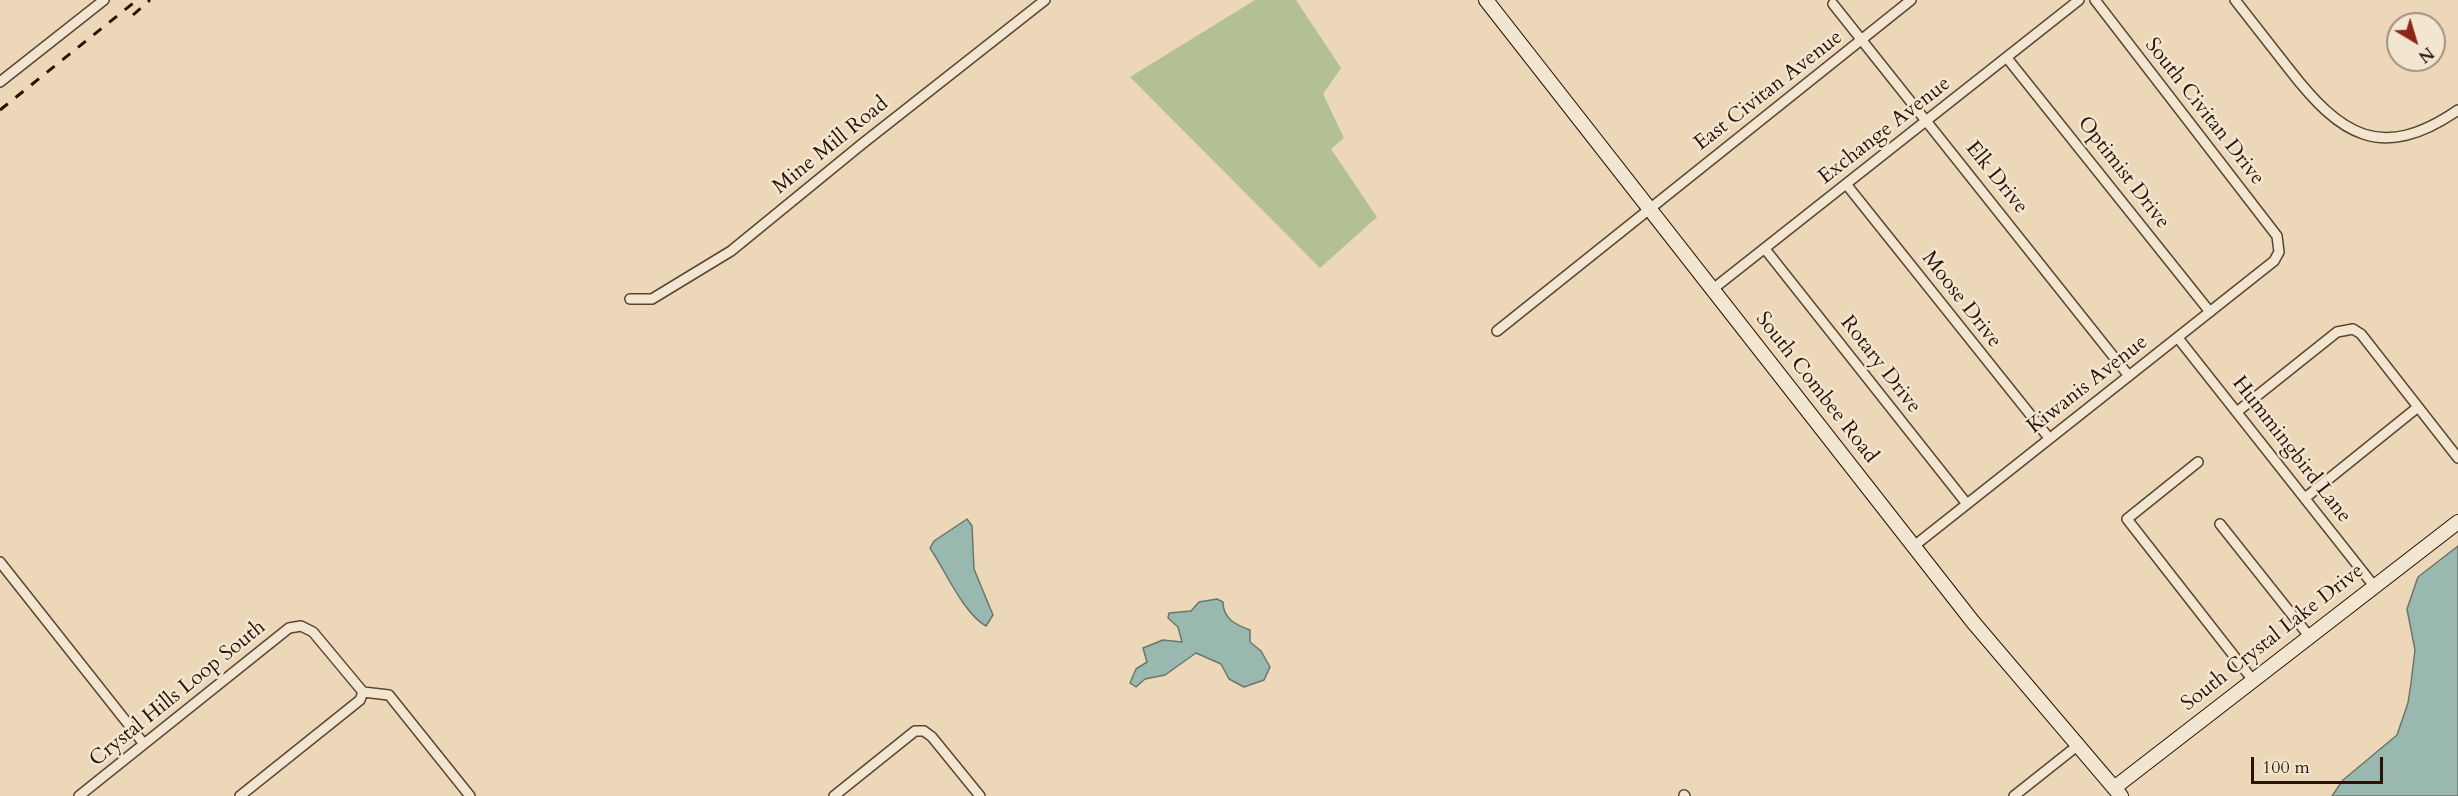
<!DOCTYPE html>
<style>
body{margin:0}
#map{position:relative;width:2458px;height:796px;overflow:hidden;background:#ecd8b8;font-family:Cardo,serif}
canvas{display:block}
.north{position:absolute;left:2386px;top:12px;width:60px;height:60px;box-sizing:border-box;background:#f3e6d1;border:2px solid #a29180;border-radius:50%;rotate:142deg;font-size:16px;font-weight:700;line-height:24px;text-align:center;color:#291206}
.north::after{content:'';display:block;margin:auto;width:21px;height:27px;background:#8f2418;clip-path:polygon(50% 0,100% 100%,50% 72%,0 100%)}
.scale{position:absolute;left:2251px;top:757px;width:132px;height:27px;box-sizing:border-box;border:3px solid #291206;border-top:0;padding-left:8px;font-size:18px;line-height:21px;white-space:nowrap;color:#291206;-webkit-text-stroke:4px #f3e6d1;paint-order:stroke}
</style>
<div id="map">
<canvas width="2458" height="796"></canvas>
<div class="north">N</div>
<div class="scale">100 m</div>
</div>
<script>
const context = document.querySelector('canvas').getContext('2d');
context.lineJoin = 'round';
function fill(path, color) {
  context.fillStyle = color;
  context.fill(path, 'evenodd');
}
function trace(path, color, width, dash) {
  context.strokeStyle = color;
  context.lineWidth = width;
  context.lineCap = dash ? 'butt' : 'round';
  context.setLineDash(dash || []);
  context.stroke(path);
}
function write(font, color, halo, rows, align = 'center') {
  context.font = font + ' Cardo,serif';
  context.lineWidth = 5;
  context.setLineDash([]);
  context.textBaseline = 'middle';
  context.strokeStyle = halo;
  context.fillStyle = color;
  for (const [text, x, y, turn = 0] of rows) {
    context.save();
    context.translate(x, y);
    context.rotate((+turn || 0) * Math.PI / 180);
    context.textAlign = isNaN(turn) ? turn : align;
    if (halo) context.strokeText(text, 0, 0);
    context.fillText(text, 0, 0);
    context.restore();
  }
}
fill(new Path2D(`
 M1255 0H1296L1341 68 1323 94 1344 138 1331 149 1377 217 1320 268 1130 77Z`), '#b2c093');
const water = new Path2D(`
 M967 519 972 526 974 569 993 615 986 626C963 613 945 570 930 548L934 541Z
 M2458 546V796H2332L2343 780 2397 735 2408 703 2411 683 2415 650 2407 609 2418 577Z
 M1217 599 1223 602C1223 619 1236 625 1250 630V642L1261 651 1270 667 1264 680 1244 687 1229 679 1221 664 1196 653 1165 675 1145 679 1136 687 1130 683 1136 669 1147 662 1143 648 1163 640 1182 642 1178 627 1168 618 1169 613 1191 611 1199 602Z`);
fill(water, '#99b9b0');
trace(water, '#6c766c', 1.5);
const street = new Path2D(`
 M2235 0C2253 23 2271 46 2289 69 2340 135 2381 163 2458 110
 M1833 4 2129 376
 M2007 58 2210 312
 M0 82 104 0
 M1846 184 2049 438
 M1765 249 1967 504
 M1713 289 2079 0
 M630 299H652L731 251 862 144 1045 0
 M1497 331 1911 0
 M2178 338 2374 586
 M2238 411 2337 332 2353 329 2361 334 2458 458
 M2198 462 2127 519 2252 679
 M2305 498 2418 407
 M2220 524 2309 636
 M1914 546 2274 261 2279 252 2277 236 2095 0
 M0 562 144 744
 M363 692 389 695 470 796
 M1684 795 1685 796
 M79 796 289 628 301 626 313 632 363 692
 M240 796 360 700 363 692
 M834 796 915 731H924L932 737 980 796
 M2014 796 2077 746`);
const secondary = new Path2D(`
 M1486 0 1973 622 2121 796
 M2114 788 2458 522`);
trace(street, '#5a4432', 12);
trace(secondary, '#291206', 16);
trace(street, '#f3e6d1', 9);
trace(secondary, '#f3e6d1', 14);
trace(new Path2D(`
 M133 15 150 0
 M0 110 137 0`), '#291206', 3, [10, 10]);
write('21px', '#291206', '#f3e6d1', [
 ["East Civitan Avenue",1769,91,-38],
 ["South Civitan Drive",2204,112,52],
 ["Exchange Avenue",1885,131,-38],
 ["Mine Mill Road",831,146,-39],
 ["Optimist Drive",2123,173,52],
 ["Elk Drive",1996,178,51],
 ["Moose Drive",1961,300,52],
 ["Rotary Drive",1880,365,52],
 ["Kiwanis Avenue",2088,385,-38],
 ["South Combee Road",1816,388,52],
 ["Hummingbird Lane",2291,450,52],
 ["South Crystal Lake Drive",2273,638,-38],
 ["Crystal Hills Loop South",178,694,-39]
]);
</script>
